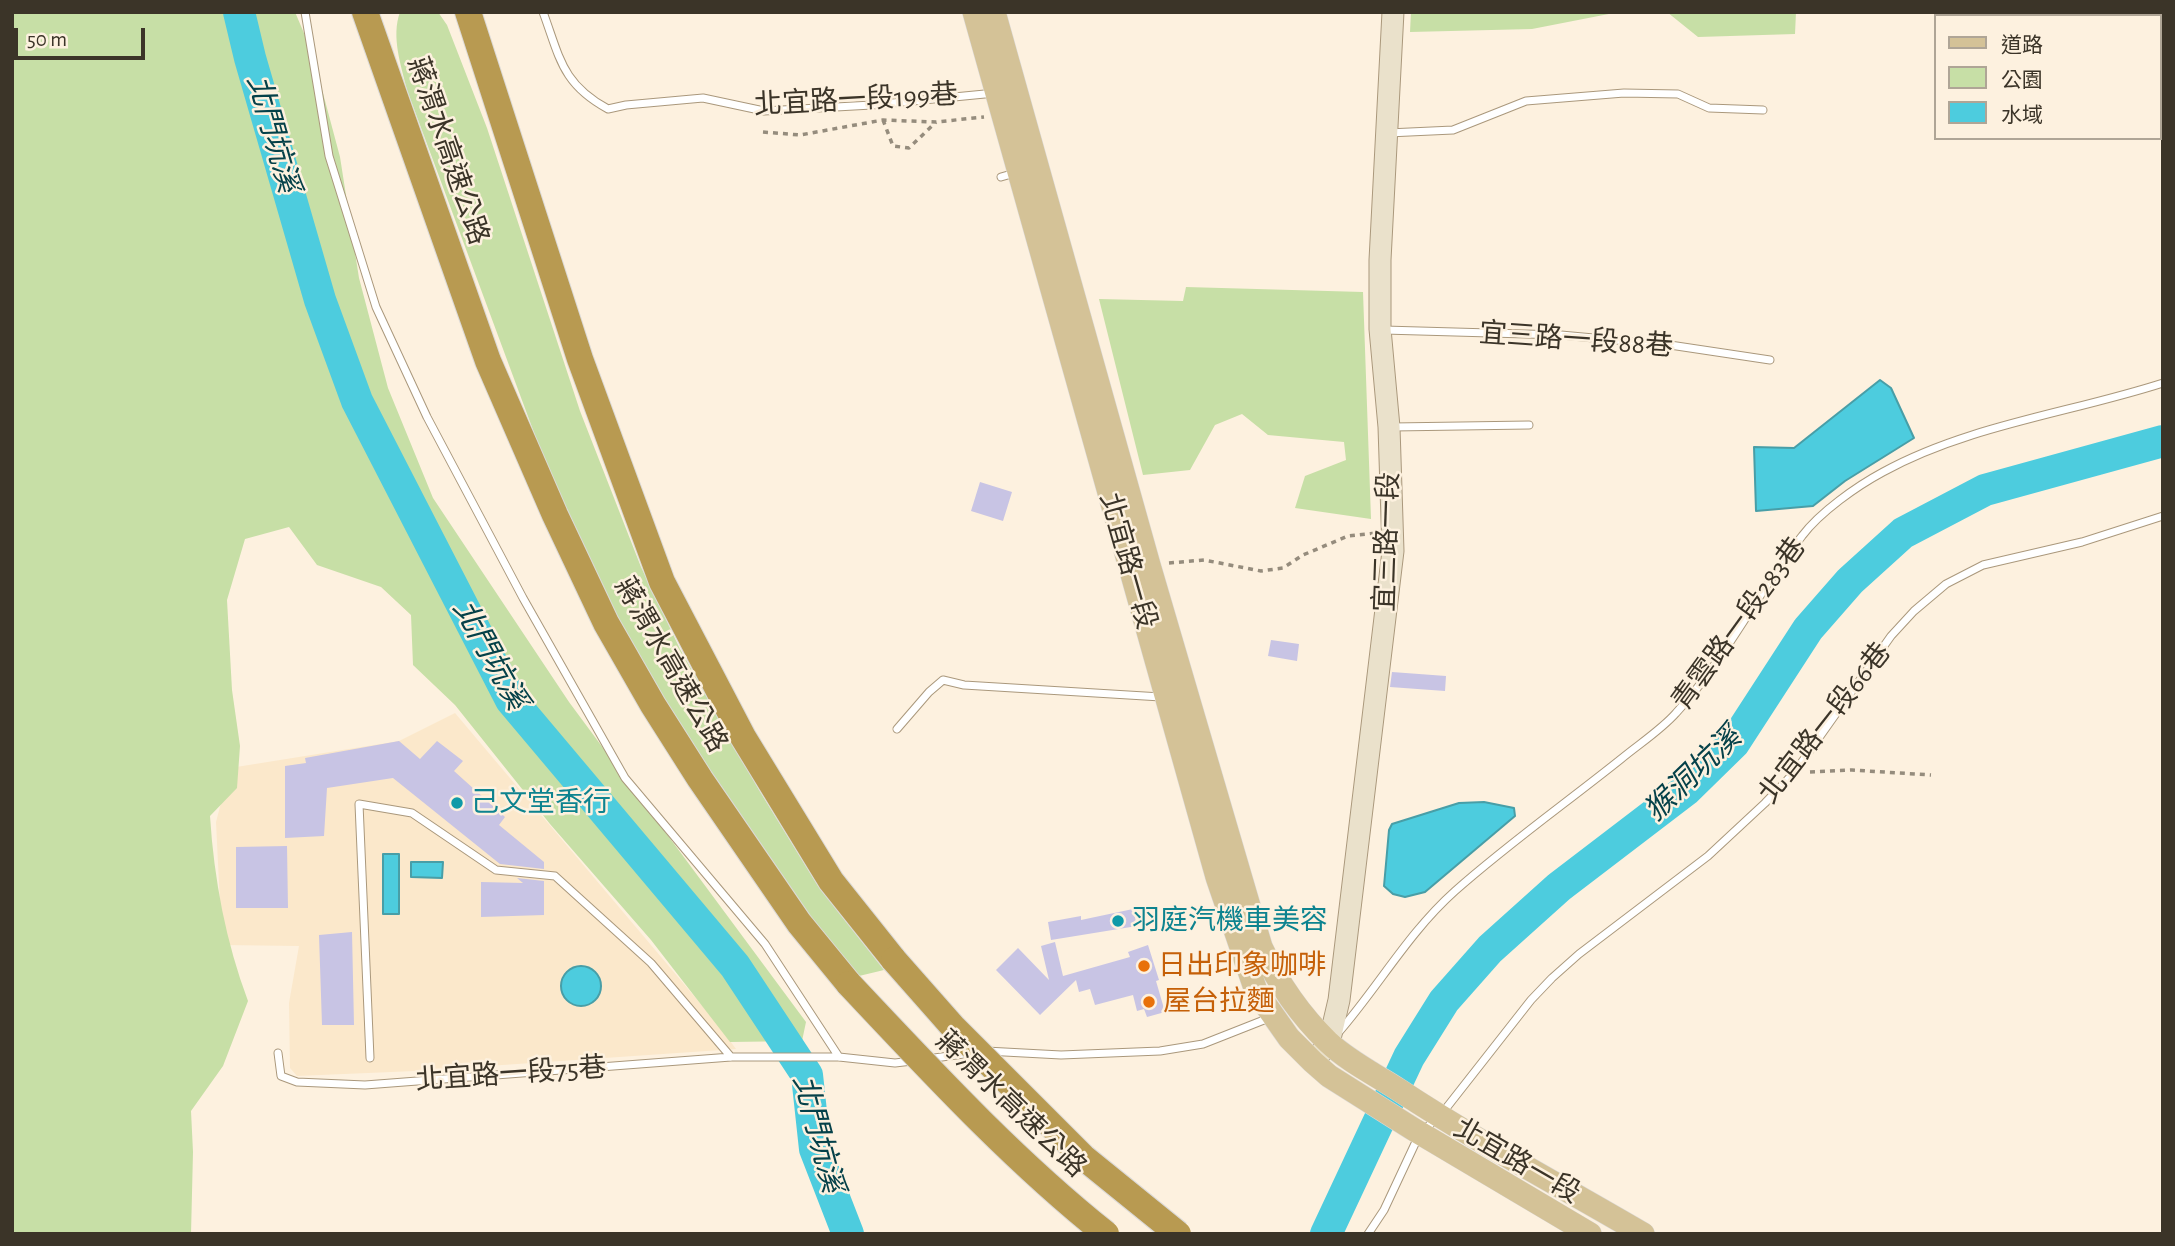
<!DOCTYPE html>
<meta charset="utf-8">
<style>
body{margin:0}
#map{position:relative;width:2175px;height:1246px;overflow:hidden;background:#fdf1df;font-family:"Alegreya Sans","Noto Sans TC",sans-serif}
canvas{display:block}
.frame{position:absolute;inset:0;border:14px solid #3b3428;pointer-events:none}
.legend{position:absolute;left:1934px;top:14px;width:228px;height:126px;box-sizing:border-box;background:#fdf1df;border:2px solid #afa596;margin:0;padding:9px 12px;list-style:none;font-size:21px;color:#3b3428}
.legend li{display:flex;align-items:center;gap:14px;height:35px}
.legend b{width:35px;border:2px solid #afa596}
.scale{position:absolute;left:14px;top:28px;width:131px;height:32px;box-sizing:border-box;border:4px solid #3b3428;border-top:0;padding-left:9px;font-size:21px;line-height:24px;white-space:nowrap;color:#3b3428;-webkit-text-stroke:5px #fdf1df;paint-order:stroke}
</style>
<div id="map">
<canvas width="2175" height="1246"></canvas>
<div class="frame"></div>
<ul class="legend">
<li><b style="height:9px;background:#d4c297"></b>道路</li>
<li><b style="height:19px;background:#c7dfa6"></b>公園</li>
<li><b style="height:19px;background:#4dccde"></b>水域</li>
</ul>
<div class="scale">50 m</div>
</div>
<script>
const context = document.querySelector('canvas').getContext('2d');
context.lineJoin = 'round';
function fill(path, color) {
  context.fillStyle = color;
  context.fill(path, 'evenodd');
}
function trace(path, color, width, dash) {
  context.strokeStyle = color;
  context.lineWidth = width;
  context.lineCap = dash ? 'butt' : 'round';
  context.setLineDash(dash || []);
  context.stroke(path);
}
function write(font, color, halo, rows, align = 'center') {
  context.font = font + ' "Alegreya Sans","Noto Sans TC",sans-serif';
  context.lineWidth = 5;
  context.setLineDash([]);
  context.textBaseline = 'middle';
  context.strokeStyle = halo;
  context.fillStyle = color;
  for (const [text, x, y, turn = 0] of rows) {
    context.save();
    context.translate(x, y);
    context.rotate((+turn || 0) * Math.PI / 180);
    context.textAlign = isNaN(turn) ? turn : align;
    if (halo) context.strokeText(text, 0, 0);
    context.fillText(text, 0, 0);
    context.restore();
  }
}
fill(new Path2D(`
 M455 713 716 1022 736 1049 415 1071 297 1076 290 1068 289 1003 299 946 222 945 216 822 230 768 399 741Z`), '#fbe8cb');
fill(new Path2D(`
 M12 12H295L312 52 340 157 359 278 388 388 433 498 569 702 806 1022 802 1041 730 1042 651 940 550 824 455 705 413 665 411 615 381 587 317 565 289 527 245 539 227 600 232 690 240 746 237 788 210 816C214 880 226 942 248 1001L223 1066 191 1111 193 1152 191 1234H12Z
 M400 12H438L447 25 487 128 580 411 641 567 680 649 759 790 818 886 884 970 859 976 808 916 750 834 667 705 604 594 546 465 407 90C401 65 391 37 400 12Z
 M1411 12H1619L1532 29 1410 32Z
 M1667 12H1796L1795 34 1698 37Z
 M1186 287 1363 292 1371 519 1295 508 1305 476 1346 460 1344 442 1268 435 1242 414 1215 425 1190 470 1143 475 1099 299 1183 301Z`), '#c7dfa6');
const water = new Path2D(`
 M1880 380 1891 388 1914 438 1845 481 1813 506 1756 511 1754 447 1794 448Z
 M1484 802 1514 808 1515 816 1425 892 1405 897 1393 894 1384 886 1389 830 1392 824 1459 803Z
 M383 854H399V914H383Z
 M411 862H443L442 878 411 877Z
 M561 986a20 20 0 1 1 40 0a20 20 0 1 1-40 0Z`);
fill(water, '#4dccde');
trace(water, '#489ea7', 2);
trace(new Path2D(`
 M239 12 250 58 320 300 357 401 511 700 735 966 807 1075 815 1149 848 1234
 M1326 1234 1409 1057 1444 1001 1490 949 1559 887 1686 790 1734 743 1808 629 1850 581 1903 533 1985 490 2163 441`), '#4dccde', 32);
fill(new Path2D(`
 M980 482 1012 492 1003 521 971 511Z
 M1271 640 1299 644 1297 661 1268 656Z
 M1392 672 1446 676 1445 691 1390 687Z
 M399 741 420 759 437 741 463 761 454 771 505 817 499 825 544 862V869L500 864 393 778 327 788 324 836 285 838V766L306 763 305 758Z
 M287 846 288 908H236V847Z
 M517 878 544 881V915L481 917V882L523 883Z
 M1133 909 1137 926 1051 940 1048 922 1081 916V920Z
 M352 932 354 1025H322L319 935Z
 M1055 942 1063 976 1130 957 1128 952 1148 945 1159 980 1156 981 1165 1012 1147 1017 1144 1009 1137 1011 1133 995 1095 1005 1090 989 1079 992 1076 980 1040 1015 996 970 1018 948 1049 980 1041 946Z`), '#c8c4e4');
const lane = new Path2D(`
 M305 12 329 156 376 307 427 417 523 598 625 778 765 944 839 1057
 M543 12C560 58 562 84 608 109L626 105 703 98 764 111 872 105 995 93
 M1388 133 1453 130 1526 101 1624 93 1678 94 1709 108 1763 110
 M1001 177 1015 173
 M1384 330 1561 335 1670 345 1770 360
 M1393 427 1529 425
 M897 729 929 692 943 680 964 685 1161 697
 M1338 1033C1379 986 1408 933 1455 891 1508 844 1566 803 1621 759 1639 744 1661 730 1676 713 1725 660 1757 593 1802 536 1820 512 1857 486 1883 472 1969 425 2070 413 2163 383
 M986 1051 1061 1055 1160 1051 1203 1044 1269 1018
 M278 1053 281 1076 297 1082 365 1085 731 1057H839L895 1063 912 1061
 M370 1058 359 804 412 813 496 870 555 876 651 963 731 1057
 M927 1059 971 1053
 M1368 1234 1384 1210 1420 1133 1440 1116 1531 1000 1552 978 1579 954 1708 856 1765 803 1794 773 1891 636 1914 611 1946 584 1983 565 2082 542 2163 516`);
const secondary = new Path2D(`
 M1319 1055 1329 1043 1339 1000 1393 551 1389 427 1380 329V260L1393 12`);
const primary = new Path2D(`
 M974 12 1217 877 1256 991 1289 1038 1313 1062 1329 1076 1413 1129 1590 1234
 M994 12 1149 565 1261 947C1278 983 1299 1014 1328 1042 1348 1061 1376 1075 1399 1090 1478 1142 1561 1186 1643 1234`);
const highway = new Path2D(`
 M365 12 488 361 555 515 606 623 653 705 700 779 799 923 849 984
 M468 12 580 359 662 582 743 737 831 881 894 960`);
trace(lane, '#aa987c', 9);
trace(secondary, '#aa987c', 23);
trace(primary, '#dcdad8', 24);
trace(highway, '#dcdad8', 28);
trace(new Path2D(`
 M883 120 893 146 909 148 936 122
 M763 132 800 135 883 120 936 122 984 117
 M1169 563 1204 560 1261 571 1283 568 1303 555 1348 536 1376 533
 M1810 772 1852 770 1931 775`), '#958c7d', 3.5, [5, 5]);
trace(lane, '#fff', 7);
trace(secondary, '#eae1cb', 21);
trace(primary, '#d4c297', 23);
trace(highway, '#b89a51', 26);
const highwayBridge = new Path2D(`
 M894 960 954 1028 1083 1157 1178 1234
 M849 984C931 1071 1013 1160 1106 1234`);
trace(highwayBridge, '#dcdad8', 28, []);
trace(highwayBridge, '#b89a51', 26);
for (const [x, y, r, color] of [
 [457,803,7,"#0f9aa8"],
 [1118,921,7,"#0f9aa8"],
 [1144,966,7,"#e8710a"],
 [1149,1002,7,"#e8710a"]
]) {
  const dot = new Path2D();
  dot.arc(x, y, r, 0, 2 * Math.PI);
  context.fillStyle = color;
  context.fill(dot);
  trace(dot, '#fdf1df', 2.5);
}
write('28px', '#3b3428', '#fdf1df', [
 ["北宜路一段199巷",856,100,-3],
 ["蔣渭水高速公路",448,151,71],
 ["宜三路一段88巷",1576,340,4],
 ["宜三路一段",1387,542,-88],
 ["北宜路一段",1128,561,74],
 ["青雲路一段283巷",1739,624,-54],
 ["蔣渭水高速公路",671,665,60],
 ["北宜路一段66巷",1825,723,-52],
 ["北宜路一段75巷",511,1074,-4],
 ["蔣渭水高速公路",1011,1104,44],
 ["北宜路一段",1517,1161,30]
]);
write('28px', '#0d838f', '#fdf1df', [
 ["己文堂香行",471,803],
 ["羽庭汽機車美容",1132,921]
], 'left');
write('28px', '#c56008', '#fdf1df', [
 ["日出印象咖啡",1158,966],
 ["屋台拉麵",1163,1002]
], 'left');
write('italic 30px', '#054149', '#fdf1df', [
 ["北門坑溪",273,134,74],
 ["北門坑溪",490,655,61],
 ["猴洞坑溪",1693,774,-44],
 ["北門坑溪",818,1134,75]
]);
</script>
